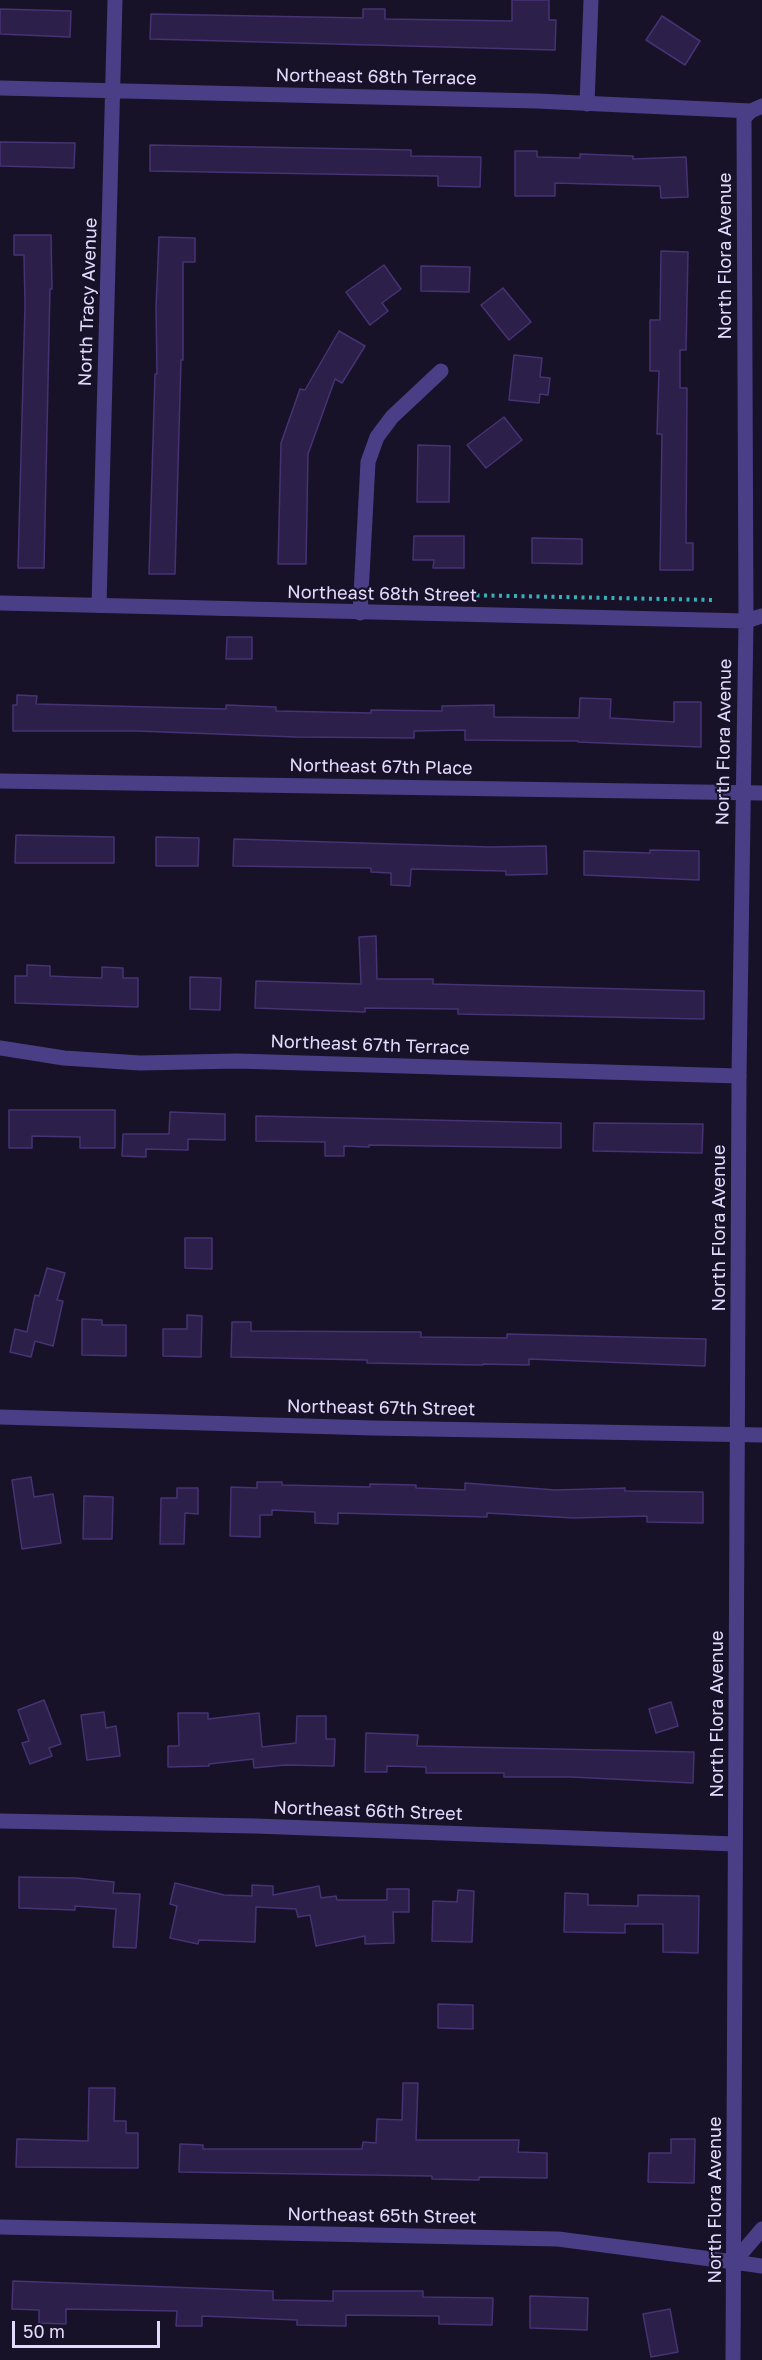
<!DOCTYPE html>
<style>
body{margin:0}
#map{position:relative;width:762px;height:2360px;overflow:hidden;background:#181229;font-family:"Golos Text",sans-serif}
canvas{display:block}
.scale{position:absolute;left:12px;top:2321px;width:148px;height:27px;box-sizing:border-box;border:3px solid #e3dbfd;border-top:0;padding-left:8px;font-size:18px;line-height:21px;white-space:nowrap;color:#e3dbfd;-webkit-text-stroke:4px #181229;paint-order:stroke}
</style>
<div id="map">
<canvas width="762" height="2360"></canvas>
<div class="scale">50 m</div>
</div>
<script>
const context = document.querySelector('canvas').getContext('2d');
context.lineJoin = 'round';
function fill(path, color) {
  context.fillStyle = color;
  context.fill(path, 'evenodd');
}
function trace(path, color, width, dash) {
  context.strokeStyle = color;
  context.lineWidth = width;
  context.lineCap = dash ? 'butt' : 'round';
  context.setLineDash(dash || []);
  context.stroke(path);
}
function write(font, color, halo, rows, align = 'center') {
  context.font = font + ' "Golos Text",sans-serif';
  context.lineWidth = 4.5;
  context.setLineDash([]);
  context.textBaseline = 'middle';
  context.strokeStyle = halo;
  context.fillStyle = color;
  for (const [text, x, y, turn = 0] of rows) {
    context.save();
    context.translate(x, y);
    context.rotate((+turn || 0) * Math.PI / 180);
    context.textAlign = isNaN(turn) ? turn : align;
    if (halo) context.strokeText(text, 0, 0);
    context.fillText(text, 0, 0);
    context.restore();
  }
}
const building = new Path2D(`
 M512 0H549V20H556L555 50 150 39 151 14 363 18V9H385V19L512 21Z
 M0 9 71 11 70 37 0 34Z
 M662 16 700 41 685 65 646 40Z
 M0 142 75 143 74 168 0 166Z
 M150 145 411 150V156L481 157 480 187 438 186V176L150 171Z
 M515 151H537V157L580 158V154L633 156V159L686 157 688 197 661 198 660 186 555 183V196H515Z
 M14 235H51L52 289H50L44 568H18L25 305 24 255H14Z
 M159 237 195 238V262H183V360H181L175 574H149L155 374H157L156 308Z
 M661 251 688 252 686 350H680V388H687L686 543H693V570H660L662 434H657L659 371H650V320H660Z
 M384 265 401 289 382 303 388 311 370 325 346 292Z
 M421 266 470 267 469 292 421 291Z
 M503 288 531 322 509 340 481 305Z
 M339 331 365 346 342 383 335 379 308 454 306 564H278L281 443 300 389 305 390Z
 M514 355 542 358 540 377 550 378 548 395 540 394 539 403 509 400Z
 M504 417 522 440 486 468 467 445Z
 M418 445 450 446 449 502H417Z
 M414 536H464V568H433L434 560H413Z
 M532 538 582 539V564L532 563Z
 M227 637H252V659H226Z
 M17 695 37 696 36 704 226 709V705L276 707V711L371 713V710L442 711V706L494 705V717L579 718 580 698 611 699 610 718 674 722V702H701V747L578 742V741L465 740V730L414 731V738L296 737 137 731H13V705H17Z
 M16 835 114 837V863H15Z
 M156 837 199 838 198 866H156Z
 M234 839 490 847 546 846 547 874 506 875V871L411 869 410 886 391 885V873L371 872V868L233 866Z
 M650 850 699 851V880L584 875V851L650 853Z
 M376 936 377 979H433V984L704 991V1019L458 1014V1009L365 1008V1012L255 1008 256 981 361 984 359 937Z
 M27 965 50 966V976L71 977 102 978V967L123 968V978H138V1007L15 1003V976H27Z
 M190 977 221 978 220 1010 190 1009Z
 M9 1110H115V1148H80V1137L32 1136V1148H9Z
 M170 1112 225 1114V1140L188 1139V1150L146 1149V1157L122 1156 123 1134H169Z
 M256 1116 561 1123V1148L369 1145V1147L344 1146V1156H325V1142L256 1141Z
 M594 1123 703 1124 702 1153 593 1151Z
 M185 1238H212V1269L185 1268Z
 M47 1268 65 1273 57 1300 63 1301 53 1346 35 1341 31 1357 10 1352 15 1329 27 1332 35 1295 39 1296Z
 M187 1315 202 1316 201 1357 163 1356V1329H187Z
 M82 1319 102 1320V1325H126V1356L82 1355Z
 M232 1322H251V1331L421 1332V1337L507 1338V1334L706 1339 705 1366 529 1359V1365L483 1364V1365L367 1363V1360L231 1357Z
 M31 1477 34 1497 53 1494 61 1543 22 1549 12 1480Z
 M257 1482H282V1485L370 1487V1484L416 1485V1488L465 1490V1483L555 1490 625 1488V1491L703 1492V1523L647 1522V1516L573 1518 487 1513V1517L338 1513V1524L315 1523V1512L272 1510V1515H260V1537L230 1536 231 1487 257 1488Z
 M177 1488H198V1514L185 1513 184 1544H160L161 1498H177Z
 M84 1496 113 1497 112 1539H83Z
 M44 1700 61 1744 49 1748 52 1756 30 1764 22 1743 29 1741 18 1710Z
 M671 1702 678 1726 656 1733 649 1709Z
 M104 1712 106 1728 116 1726 120 1756 87 1760 81 1715Z
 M178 1713H208V1719L259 1713 262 1747 296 1743 297 1716H326V1739H335L334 1766 285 1765 254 1768 253 1759 209 1764V1766L168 1767V1746H179Z
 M366 1733 418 1735 417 1746 694 1752 693 1783 571 1777H504V1773H426V1767L387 1766V1772H365Z
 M19 1877 76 1878 114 1882 113 1893 140 1894 136 1948 113 1947 116 1909 75 1906V1910L19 1908Z
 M175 1883 224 1895 252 1896V1885L273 1886V1895L319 1886 321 1898 336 1896 337 1900H387V1889H409V1912H393L394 1943 365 1944V1936L316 1946 310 1915 298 1917 296 1909 256 1907 255 1942 199 1940 198 1944 170 1938 177 1906 170 1904Z
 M458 1890 474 1891 472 1942 432 1941 433 1901 457 1902Z
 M565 1893 588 1894V1905L638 1906V1895L699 1896 698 1953 663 1952V1924H625V1933L564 1932Z
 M438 2004 473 2005V2029L438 2028Z
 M403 2083H418L416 2140H519L518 2152 547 2153V2178L479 2177V2180L432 2179V2176L179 2172 180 2144 203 2145V2149H362L363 2142 376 2143 377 2119 402 2120Z
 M89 2088H115L114 2121H126V2133H138V2168L16 2167 17 2139 88 2141Z
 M671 2139H695L694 2183 648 2182 649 2153H671Z
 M13 2281 273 2291V2300L333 2301V2291H423V2297L493 2298 492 2325 439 2324V2316L346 2315V2326L297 2325V2320L202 2316V2326H176L177 2311 66 2309V2324L39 2323V2310L12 2309Z
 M530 2296 588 2298 587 2330 530 2328Z
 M670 2309 678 2352 651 2357 643 2314Z`);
fill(building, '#2c1f49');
trace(building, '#473274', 1.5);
trace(new Path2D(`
 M313 591H344
 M409 594 714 600`), '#36afb7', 4, [3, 4.5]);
trace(new Path2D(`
 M0 88 537 101 751 111
 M587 104 591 0
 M762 106 751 111 744 118 746 621 762 616
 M99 605 115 0
 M360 613 368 462 377 437 392 417 441 371
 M0 781 762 793
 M0 1048 64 1058 140 1063 237 1061 739 1076
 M0 1417 373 1428 762 1435
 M0 1821 256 1826 735 1844
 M0 2227 558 2239 734 2262 762 2229`), '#4a3f86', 15);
trace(new Path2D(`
 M0 603 746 621 739 1076 733 2360
 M734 2262 762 2266`), '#4a3f86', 15);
write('18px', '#e3dbfd', '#181229', [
 ["Northeast 68th Terrace",376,77,1],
 ["North Flora Avenue",725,256,-90],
 ["North Tracy Avenue",88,302,-88],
 ["Northeast 68th Street",382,594,1],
 ["North Flora Avenue",724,742,-89],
 ["Northeast 67th Place",381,767,1],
 ["Northeast 67th Terrace",370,1045,2],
 ["North Flora Avenue",719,1228,-90],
 ["Northeast 67th Street",381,1408,1],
 ["North Flora Avenue",717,1714,-90],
 ["Northeast 66th Street",368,1811,2],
 ["North Flora Avenue",715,2200,-90],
 ["Northeast 65th Street",382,2216,1]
]);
</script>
